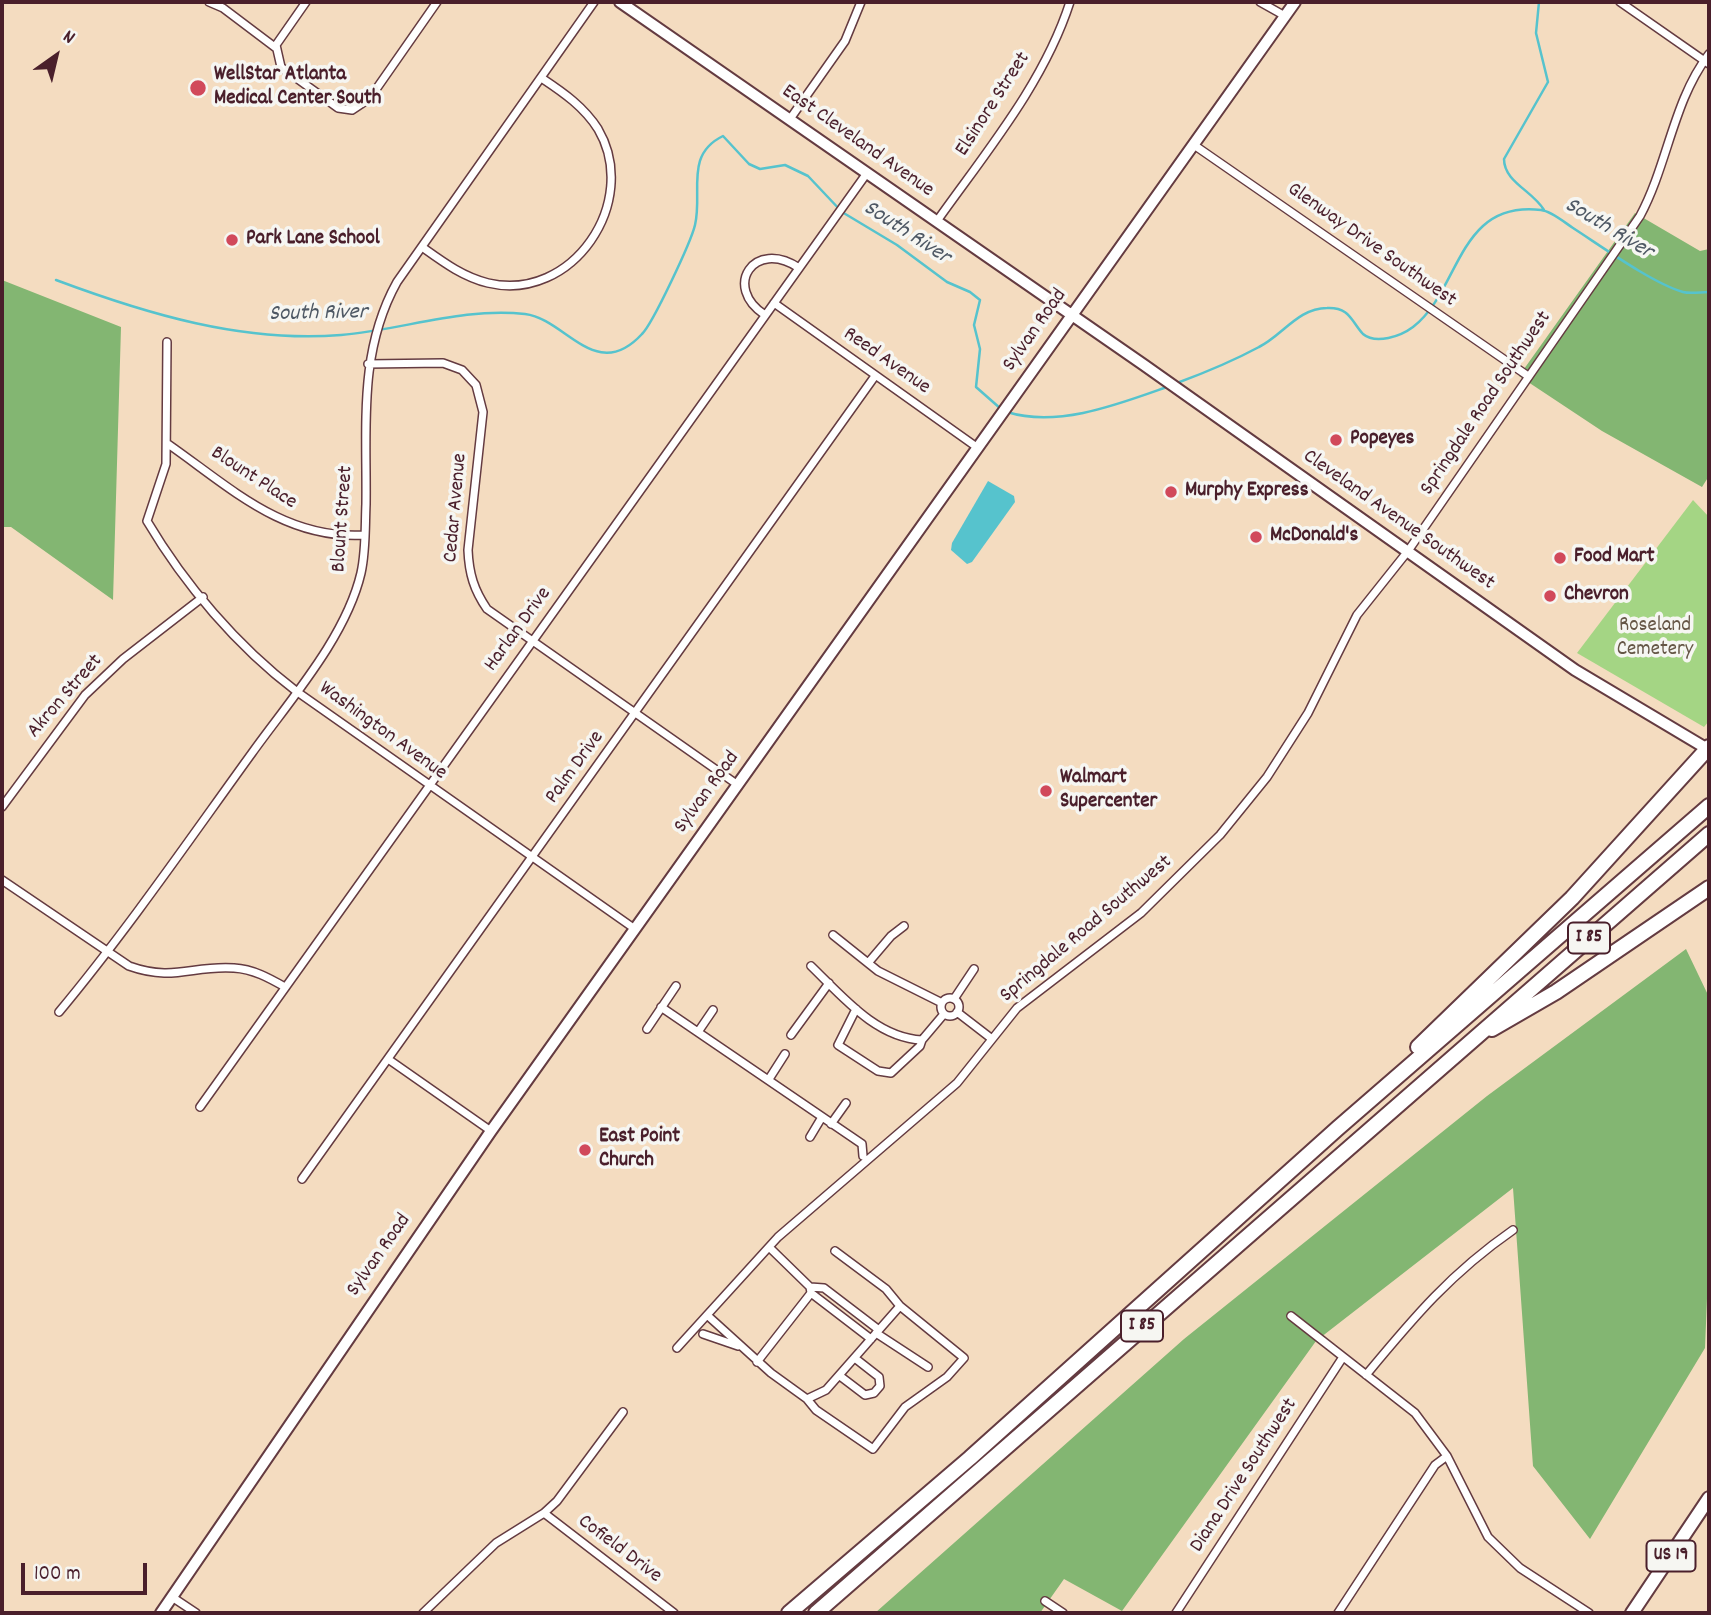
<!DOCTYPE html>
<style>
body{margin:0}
#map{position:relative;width:1711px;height:1615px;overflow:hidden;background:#f4dcc0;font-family:Dekko,sans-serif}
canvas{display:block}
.frame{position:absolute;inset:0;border:4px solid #4a1f2b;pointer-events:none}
.north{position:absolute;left:21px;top:21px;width:70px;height:70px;-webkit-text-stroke:5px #f6f6f2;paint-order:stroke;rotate:34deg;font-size:19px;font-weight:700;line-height:28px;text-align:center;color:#4a1f2b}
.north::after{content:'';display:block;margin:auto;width:24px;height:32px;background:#4a1f2b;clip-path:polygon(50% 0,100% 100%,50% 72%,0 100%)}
.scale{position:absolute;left:21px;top:1563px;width:126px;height:32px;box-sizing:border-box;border:4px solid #4a1f2b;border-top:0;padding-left:9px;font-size:21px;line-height:24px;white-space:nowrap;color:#4a1f2b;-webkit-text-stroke:5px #f6f6f2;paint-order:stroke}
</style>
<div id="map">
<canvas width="1711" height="1615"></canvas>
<div class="frame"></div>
<div class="north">N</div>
<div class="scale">100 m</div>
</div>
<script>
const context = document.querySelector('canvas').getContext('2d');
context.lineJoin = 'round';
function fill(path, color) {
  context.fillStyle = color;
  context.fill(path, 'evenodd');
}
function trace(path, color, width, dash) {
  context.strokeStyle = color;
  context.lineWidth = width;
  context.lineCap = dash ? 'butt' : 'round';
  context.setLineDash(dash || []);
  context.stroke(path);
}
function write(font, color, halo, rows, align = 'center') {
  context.font = font + ' Dekko,sans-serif';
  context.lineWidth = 7;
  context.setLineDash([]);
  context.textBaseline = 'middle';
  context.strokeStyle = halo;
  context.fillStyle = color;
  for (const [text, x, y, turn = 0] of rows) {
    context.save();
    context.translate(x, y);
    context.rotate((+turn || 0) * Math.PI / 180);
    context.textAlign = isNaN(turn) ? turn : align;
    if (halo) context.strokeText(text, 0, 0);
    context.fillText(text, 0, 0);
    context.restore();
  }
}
fill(new Path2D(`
 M1693 500 1709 517V721L1704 727 1577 653Z`), '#a4d584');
fill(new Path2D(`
 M1635 213 1700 251 1709 249V476L1702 487 1602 431 1519 376Z
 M2 280 121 327 113 600 11 527H2Z
 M1686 949 1709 997V1249L1705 1348 1590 1539 1533 1466 1513 1188 1316 1341 1122 1611 1064 1579 1040 1613H875L1184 1339 1487 1096Z`), '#83b672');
fill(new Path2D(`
 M988 481 1014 496 1015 502 972 562 967 564 951 550 952 543Z`), '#56c3cd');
trace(new Path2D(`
 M1539 2 1536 33 1548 82 1504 159C1504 182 1533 191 1544 210
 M56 280C147 314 243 343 341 335 402 330 463 307 525 314 566 319 596 384 642 334 653 323 691 242 695 225 703 192 684 155 723 136L749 164 760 169 785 165 808 176 842 212 897 245 947 282 970 292 980 300 974 325 980 349 976 387 1001 409
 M1177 383C1204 373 1233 361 1259 347 1282 336 1298 308 1327 308 1350 307 1351 321 1363 334 1376 345 1401 336 1413 327 1461 290 1457 200 1541 210 1551 211 1564 222 1573 228 1601 246 1652 283 1683 292 1690 294 1701 292 1709 292
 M1007 412C1058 428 1119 404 1167 387`), '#56c3cd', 2.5);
const street = new Path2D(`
 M209 2 223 8 276 48
 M306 2 276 45 281 67 338 108 352 110 370 98 437 2
 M1260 2 1285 16
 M1620 2 1709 64
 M790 119 845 41 861 2
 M1194 145 1528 376
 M937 221C986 152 1044 83 1070 2
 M422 247C443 262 463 277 488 283 572 303 641 202 598 129 584 107 564 93 543 79
 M774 303 978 448
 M765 315C722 287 754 238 799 268
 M167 342 166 464 147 521C185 585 237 646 296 691L635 929
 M368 364 443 363 462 370 476 385 483 412 468 550C469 574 474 590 487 609L738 785
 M168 444C231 488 284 540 365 535
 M2 807 85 695 123 659 203 597
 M2 880 129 966C174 982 192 965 234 968 253 969 269 978 285 987
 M833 935 878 971 942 1003
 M868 963 891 936 904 926
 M811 966C842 996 876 1038 922 1040L944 1014
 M941 1007a9 9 0 1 1 18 0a9 9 0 1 1-18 0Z
 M954 999 974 969
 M661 1007 862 1144 863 1156
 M856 1009 838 1045 878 1071 891 1073 920 1046 922 1040
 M59 1012C128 929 189 840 252 753 290 700 346 637 361 573 366 551 365 527 366 504 367 427 358 352 397 282L594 2
 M957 1012 992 1039
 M647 1029 676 986
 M698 1032 713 1010
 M791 1035 829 983
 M388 1059 491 1131
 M769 1079 785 1054
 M200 1107 867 173
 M831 1124 846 1103
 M810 1137 822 1117
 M302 1179 875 376
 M769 1247 810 1287 811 1293 871 1339
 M810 1287 824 1288 879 1330
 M707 1315 771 1373 807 1399 826 1390 900 1306
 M1291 1316 1415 1413 1447 1456 1488 1537 1520 1568 1589 1613
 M876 1333 928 1367
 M703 1334 738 1346
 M677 1348 778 1237 957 1083 1017 1008 1141 913 1220 835 1267 777 1308 713 1357 615 1408 551 1640 216C1668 164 1673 101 1709 54
 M757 1362 811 1293
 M1366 1375C1414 1317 1451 1273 1513 1230
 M840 1376 865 1395 874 1393 880 1386 879 1377 856 1359
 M807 1399 816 1410 873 1449 905 1407 947 1377 964 1358 900 1306 886 1289 835 1251
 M544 1513 674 1613
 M172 1597 196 1613
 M1045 1601 1063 1613
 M423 1613 496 1543 544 1513 557 1501 623 1412
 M1176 1613 1343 1357
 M1338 1613 1435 1465 1447 1456`);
const secondary = new Path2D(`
 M620 2 1144 365 1575 670 1709 750
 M161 1613 491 1131 1295 2`);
const primary = new Path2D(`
 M1632 1613 1709 1498`);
const highway = new Path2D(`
 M1492 1029 1556 992 1709 888
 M1418 1047 1572 898 1709 747
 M789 1613 970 1458 1338 1128 1709 806
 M816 1613 1709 834`);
trace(street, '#643b41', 10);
trace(secondary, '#643b41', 14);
trace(primary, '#643b41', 16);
trace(highway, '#643b41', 18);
trace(street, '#fff', 7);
trace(secondary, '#fff', 10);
trace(primary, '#fff', 12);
trace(highway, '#fff', 14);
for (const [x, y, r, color] of [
 [198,88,9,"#d1495b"],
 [232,240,7,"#d1495b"],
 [1336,440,7,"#d1495b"],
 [1171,492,7,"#d1495b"],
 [1256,537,7,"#d1495b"],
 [1560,558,7,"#d1495b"],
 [1550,596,7,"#d1495b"],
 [1046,791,7,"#d1495b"],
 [585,1150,7,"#d1495b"]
]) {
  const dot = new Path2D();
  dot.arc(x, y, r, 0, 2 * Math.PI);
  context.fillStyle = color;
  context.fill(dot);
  trace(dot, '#f6f6f2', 2.5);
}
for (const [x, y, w] of [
 [1589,938,42],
 [1142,1326,42],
 [1671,1556,49]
]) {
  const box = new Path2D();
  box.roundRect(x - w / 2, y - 15.5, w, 31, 5);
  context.fillStyle = '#f6f6f2';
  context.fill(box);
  trace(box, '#4a1f2b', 2);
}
write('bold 19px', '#4a1f2b', null, [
 ["I 85",1589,938],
 ["I 85",1142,1326],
 ["US 19",1671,1556]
]);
write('bold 21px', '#4a1f2b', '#f6f6f2', [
 ["WellStar Atlanta",214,76],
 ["Medical Center South",214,100],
 ["Park Lane School",246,240],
 ["Popeyes",1350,440],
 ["Murphy Express",1185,492],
 ["McDonald's",1270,537],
 ["Food Mart",1574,558],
 ["Chevron",1564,596],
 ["Walmart",1060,779],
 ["Supercenter",1060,803],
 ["East Point",599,1138],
 ["Church",599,1162]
], 'left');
write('21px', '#4a1f2b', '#f6f6f2', [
 ["Elsinore Street",994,105,-57],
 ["East Cleveland Avenue",857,142,35],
 ["Glenway Drive Southwest",1371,246,35],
 ["Sylvan Road",1036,331,-55],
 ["Reed Avenue",886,362,35],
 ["Springdale Road Southwest",1487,404,-56],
 ["Blount Place",253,479,33],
 ["Cedar Avenue",457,508,-85],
 ["Blount Street",344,519,-86],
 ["Cleveland Avenue Southwest",1398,521,35],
 ["Harlan Drive",519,630,-54],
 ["Akron Street",66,697,-49],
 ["Washington Avenue",382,732,36],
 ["Palm Drive",576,768,-54],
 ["Sylvan Road",708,793,-54],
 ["Springdale Road Southwest",1087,930,-40],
 ["Sylvan Road",380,1256,-55],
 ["Diana Drive Southwest",1245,1476,-57],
 ["Cofield Drive",619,1550,37]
]);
write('21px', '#655646', '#f6f6f2', [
 ["Roseland",1655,627],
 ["Cemetery",1655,651]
]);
write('italic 23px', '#4e5864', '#f6f6f2', [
 ["South River",1608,230,31],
 ["South River",906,234,33],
 ["South River",318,315,-1]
]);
</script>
